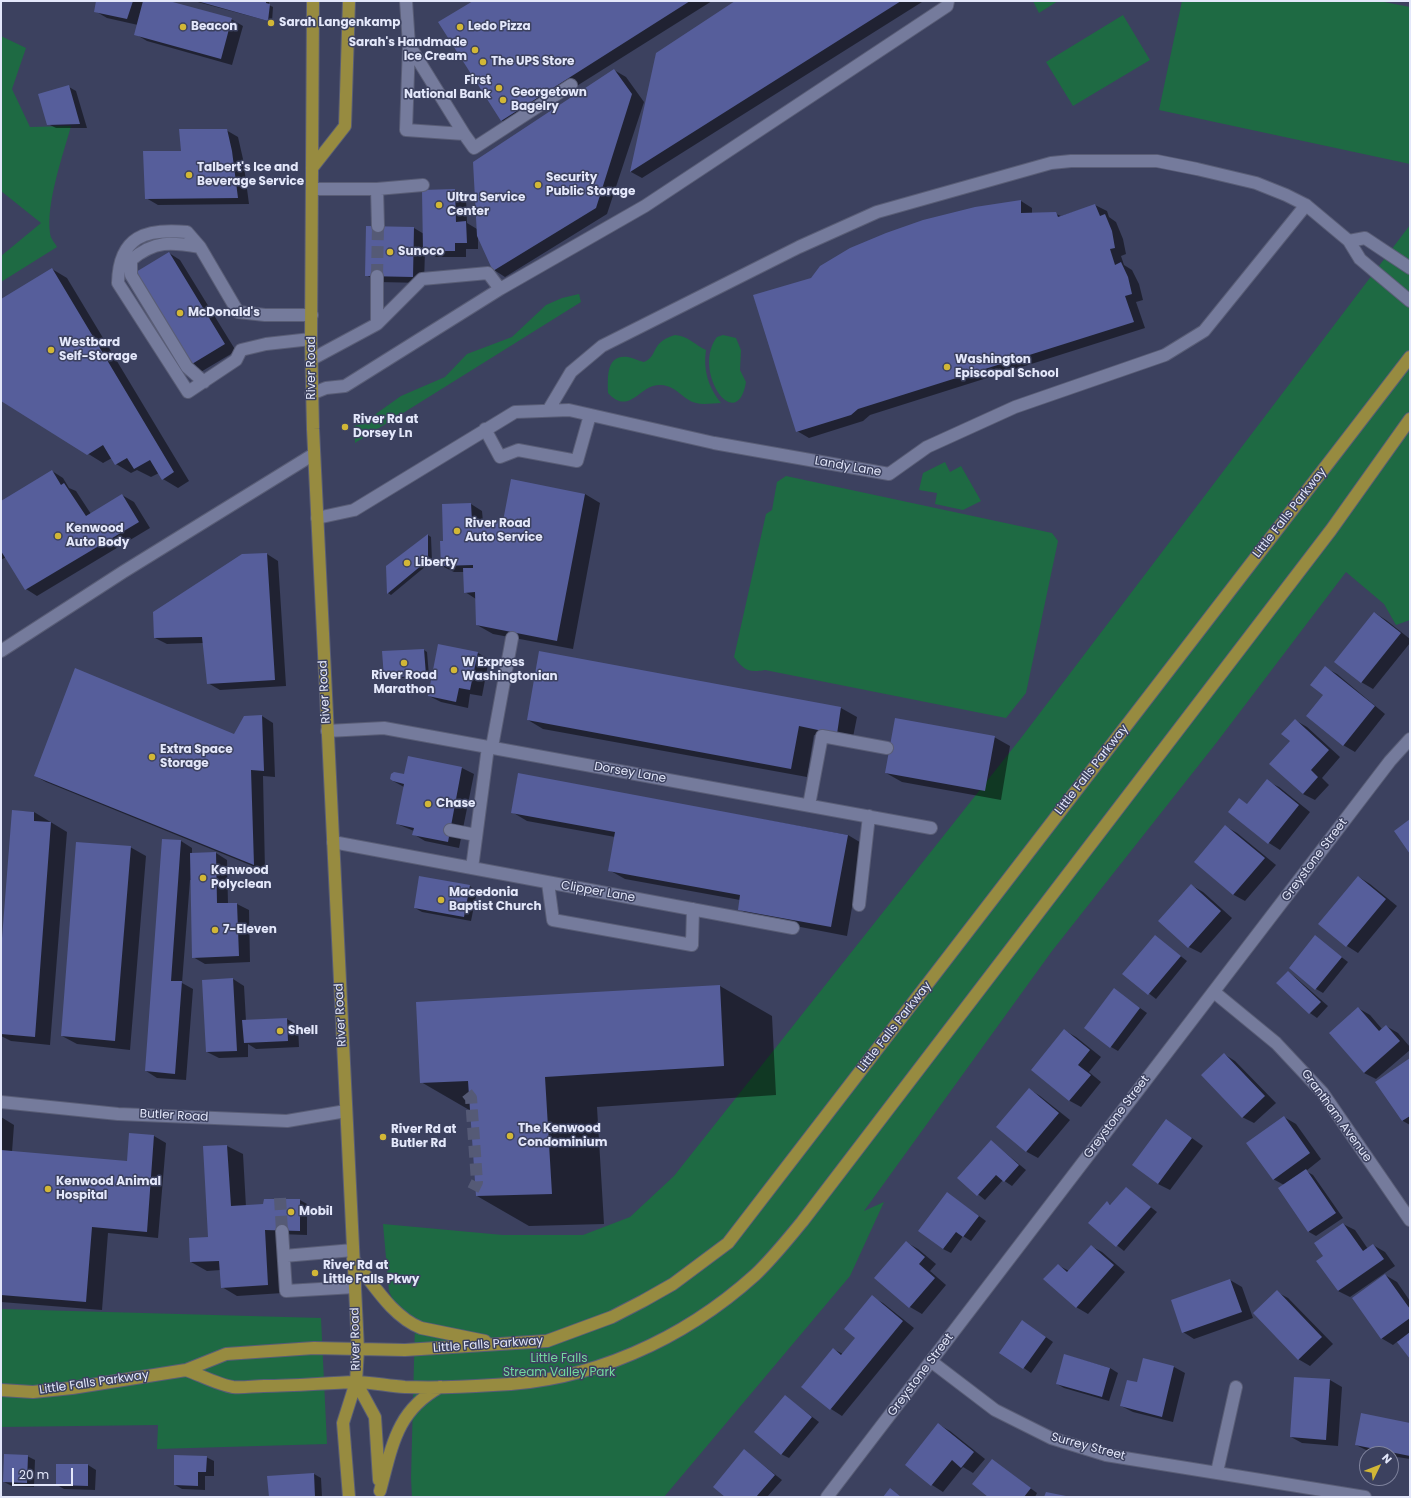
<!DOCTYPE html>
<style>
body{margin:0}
#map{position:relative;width:1411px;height:1498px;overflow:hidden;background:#3c415f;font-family:Poppins,sans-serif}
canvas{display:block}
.frame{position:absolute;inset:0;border:2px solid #e3e7fa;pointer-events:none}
.north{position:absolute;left:1359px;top:1446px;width:40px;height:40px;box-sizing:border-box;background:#3c415f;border:1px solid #7f839d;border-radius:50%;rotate:47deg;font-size:11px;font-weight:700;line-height:16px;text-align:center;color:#e3e7fa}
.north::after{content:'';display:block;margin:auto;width:14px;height:18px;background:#d2b736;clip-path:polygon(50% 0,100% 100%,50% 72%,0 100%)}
.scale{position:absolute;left:12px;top:1468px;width:61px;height:18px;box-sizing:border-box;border:2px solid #e3e7fa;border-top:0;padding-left:5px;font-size:12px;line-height:14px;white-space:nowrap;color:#e3e7fa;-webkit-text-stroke:3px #3c415f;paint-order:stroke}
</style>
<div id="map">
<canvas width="1411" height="1498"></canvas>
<div class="frame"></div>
<div class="north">N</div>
<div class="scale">20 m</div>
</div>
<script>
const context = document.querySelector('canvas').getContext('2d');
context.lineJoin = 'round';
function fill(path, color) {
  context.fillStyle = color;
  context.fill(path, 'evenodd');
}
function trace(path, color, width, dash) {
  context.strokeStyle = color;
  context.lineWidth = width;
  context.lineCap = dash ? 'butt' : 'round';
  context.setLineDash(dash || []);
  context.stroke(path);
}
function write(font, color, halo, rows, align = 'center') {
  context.font = font + ' Poppins,sans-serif';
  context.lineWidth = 3;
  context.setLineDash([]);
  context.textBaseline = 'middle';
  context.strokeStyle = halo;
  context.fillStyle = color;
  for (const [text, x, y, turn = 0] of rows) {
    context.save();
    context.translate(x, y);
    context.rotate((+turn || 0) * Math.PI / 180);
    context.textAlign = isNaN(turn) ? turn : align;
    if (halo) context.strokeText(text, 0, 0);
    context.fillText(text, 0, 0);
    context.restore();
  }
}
fill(new Path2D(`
 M1033 1H1058L1039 13Z
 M1182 1H1379L1410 7V164L1159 110Z
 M1123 15 1150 60 1073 106 1046 62Z
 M1 36 26 48 12 89 30 127 71 126C63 155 46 203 50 233 50 238 55 243 57 247L1 282V256L41 223 1 191Z
 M1410 225V620L1396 625 1384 604 1346 572 1217 742 1052 951 864 1211 884 1202 850 1276 664 1497H412L411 1478 415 1323 393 1300 389 1291 383 1224 503 1235H583L630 1217 674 1176 1021 738Z
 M579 294 581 302 355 443 354 426 363 423 401 396 445 377 467 354 512 337 546 305 562 298Z
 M675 335C688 336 695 345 706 350 703 370 708 387 721 403 713 403 704 405 696 403 683 400 677 386 661 385 640 383 630 417 608 393 608 379 605 354 628 357 633 358 639 361 644 362 653 358 653 352 658 345 663 339 669 337 675 335Z
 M723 335 736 338 741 350 740 370 746 382C737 436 691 371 717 337Z
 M945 462 950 472 961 466 981 501 963 510 935 504 937 493 919 490 923 473Z
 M786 476 1052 533 1058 541 1026 693 1006 718 765 670C748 673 744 670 734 657L766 514 772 510 777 482Z
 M1 1309 321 1318 327 1444 157 1449 158 1425 1 1427Z`), '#1e6a43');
fill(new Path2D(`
 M97 1H165L231 19 243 26 232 65 147 41 135 34 138 25 107 18 95 11Z
 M194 1H269V5L273 7 272 22Z
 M474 1H712L513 126 501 120Z
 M737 1 922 2 642 178 631 172 657 54Z
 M614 70 626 77 644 102 607 214 505 277 494 270 478 236V249H466V257H436L425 251 424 283 378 282 366 275 367 227 414 228 424 234 455 190 466 197 467 223 477 229Z
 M69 87 76 91 87 128H56L48 124Z
 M226 130 238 137 243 159 249 204 158 205 146 198Z
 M1021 201 1032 208V214H1056L1061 216 1095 205 1107 211 1109 217 1116 222 1123 239 1126 254 1121 256 1124 265 1132 270 1139 284 1143 300 1136 302 1145 328 870 415 863 421 809 438 797 431 812 279Z
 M169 253 180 260 236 351 199 373 187 366Z
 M52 269 67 278 189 481 178 488 163 479 159 473 151 477 137 470 131 473 116 464 112 458 103 463 1 400V300Z
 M52 471 63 478 69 488 76 491 91 514 122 495 134 502 150 528 37 596 26 589 6 557 1 560V502Z
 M585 494 600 503 573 649 493 634 477 625 476 599 465 592 464 572H454L442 566 444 542 471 504 482 511 483 522 504 521Z
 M428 535 431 537 432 561 391 595 388 593 387 567Z
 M267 554 278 561 286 686 220 690 208 683 204 643 167 644 155 638Z
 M1375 613 1386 620 1410 639V643L1373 689 1361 682Z
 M424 650 427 652 429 676 388 679 385 677Z
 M478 653 489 659 482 696 470 694 468 708 441 702 429 696Z
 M540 653 841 708 857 717 852 742 814 735 807 777 543 729 528 720Z
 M1326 668 1337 674 1385 714 1355 752 1343 745 1325 695Z
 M262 716 273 723 275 777 263 776 265 871 46 782 35 776 234 736Z
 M1295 720 1307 727 1340 757 1322 778 1329 785 1315 800 1303 794 1291 741Z
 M994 737 1010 746 1001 800 902 782 886 773Z
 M409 757 462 768 474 774 459 848 425 841 413 834 414 831 397 824 404 787 393 781 405 775Z
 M518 775 848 835 863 844 847 936 754 918 739 909 740 900 625 879 609 870 615 837 527 821 512 812Z
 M1267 781 1279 787 1310 812 1280 850 1269 843 1229 812 1239 799 1248 805Z
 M13 811 34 812 67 832 50 1045 11 1041 1 1036V963Z
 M1225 826 1237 833 1276 865 1245 901 1234 895 1195 862Z
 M181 841 192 848V854L216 853 227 860 228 904H237L249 910 250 962 205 964 193 957 191 880H190L182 983 193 989 186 1080 157 1078 146 1071Z
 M130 847 146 856 130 1050 77 1044 62 1036Z
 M1359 877 1370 884 1397 906 1358 953 1347 946Z
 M1191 885 1203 892 1232 918 1201 953 1189 947Z
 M470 886 477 891 471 921 422 912 415 908Z
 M1155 936 1187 961 1156 999 1124 974Z
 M1315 937 1348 962 1323 993 1316 989Z
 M1288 972 1295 977 1328 1006 1317 1018 1310 1013 1278 983Z
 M233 979 244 986 246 1021 287 1019 298 1026 299 1047 256 1049 248 1044V1057L219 1058 207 1052Z
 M720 986 772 1016 776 1095 597 1107 604 1224 529 1226 477 1196 471 1111 421 1082Z
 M1115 990 1147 1013 1118 1051 1111 1047Z
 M1358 1008 1370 1015 1382 1029 1386 1026 1398 1033 1410 1047V1050L1376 1079 1364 1073Z
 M1064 1030 1076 1037 1101 1057 1089 1072 1101 1082 1081 1107 1070 1101 1032 1070Z
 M1224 1054 1235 1061 1276 1103 1254 1123 1242 1117Z
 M1410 1059V1125L1403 1121 1376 1082Z
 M1029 1089 1040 1096 1070 1120 1038 1158 1027 1152 998 1127Z
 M1 1117 14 1125 12 1152 128 1163 130 1134 154 1136 166 1143 158 1238 108 1233 102 1310 1 1302Z
 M1284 1117 1296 1124 1321 1159 1306 1171 1313 1175 1343 1218 1316 1236 1309 1232 1280 1188 1284 1185 1273 1179Z
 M1167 1120 1203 1146 1170 1190 1158 1184Z
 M991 1141 1026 1170 1012 1186 1003 1180 985 1200 958 1178Z
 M227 1146 243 1154 246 1207 300 1200 307 1204V1235L279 1234 283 1293 237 1296 222 1287 221 1270 207 1271 191 1262 209 1238 204 1147Z
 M1126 1188 1157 1212 1124 1251 1089 1223 1107 1202 1111 1205Z
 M954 1198 986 1221 971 1241 963 1236 951 1253 943 1249Z
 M1343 1224 1355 1230 1368 1249 1373 1245 1385 1252 1395 1266 1350 1297 1338 1291 1324 1256Z
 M906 1242 918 1249 936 1264 930 1271 946 1285 922 1314 910 1307 876 1278Z
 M1091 1246 1102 1252 1125 1272 1088 1314 1076 1307 1058 1265 1069 1271Z
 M1385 1275 1397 1282 1410 1301V1358L1398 1341 1393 1345 1381 1338Z
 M1230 1280 1242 1287 1253 1318 1194 1339 1183 1332Z
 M1277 1292 1288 1298 1333 1344 1310 1366 1298 1359Z
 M872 1297 883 1303 914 1328 842 1416 831 1409 802 1386 833 1349 843 1354 856 1338Z
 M1023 1321 1053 1342 1031 1373 1001 1352Z
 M1065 1355 1110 1368 1118 1373 1109 1401 1064 1388 1057 1384Z
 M1174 1367 1185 1373 1173 1422 1133 1412 1121 1406 1137 1384Z
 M1295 1378 1330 1380 1342 1387 1338 1446 1302 1443 1291 1437Z
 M785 1396 819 1422 789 1458 781 1454Z
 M938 1424 950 1431 985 1459 973 1473 963 1467 943 1492 932 1485Z
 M1410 1424V1459L1391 1456V1454L1368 1451 1356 1445Z
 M744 1450 782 1480 767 1497H726Z
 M27 1456 35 1460 34 1487 12 1486 4 1482Z
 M206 1457 214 1461V1476H205V1490L182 1489 175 1485Z
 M992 1460 1037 1493 1035 1497H990Z
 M57 1465H88L96 1470 95 1490 64 1489 57 1485Z
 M314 1474 321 1478 322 1497H270Z`), '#0007');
fill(new Path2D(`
 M96 1H133L127 19 94 12Z
 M143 1H169L232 18 221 59 134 35Z
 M197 1H266V3L270 4 268 21Z
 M473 1H690L501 121 438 22Z
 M735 1H901L630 172 656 53Z
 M614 69 632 94 596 208 493 271 477 236 473 162Z
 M69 85 80 124 47 125 38 94Z
 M179 129H227L232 151 238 198 145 199 143 151H181Z
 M455 189 456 222 466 221 467 243H455V251H423L422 190Z
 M1021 200V213L1056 212 1058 217 1095 204 1100 216 1105 214 1112 231 1115 248 1110 249 1115 265 1121 262 1128 277 1132 294 1125 296 1134 322 858 409 851 415 796 432 753 295 811 278 820 266 850 248 886 233 923 220 975 207Z
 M366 226 414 227 413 277 365 276Z
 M169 252 225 344 187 367 131 275Z
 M52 268 174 472 162 480 150 460 134 469 127 458 115 465 103 445 87 455 1 401V299Z
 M52 470 61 485 64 483 86 516 122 494 139 522 25 590 1 551V501Z
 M511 479 585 494 557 641 476 625 475 592 464 593 463 568H473V565L441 566 440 541H443L442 504 471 503 472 522 503 521Z
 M428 534V560L387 594 386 566Z
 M267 553 275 680 207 684 202 637 154 638 153 612 242 554Z
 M1374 612 1401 633 1361 683 1334 662Z
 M438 644 478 652 470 690 459 688 456 702 428 696Z
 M424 649 426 675 384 678 382 651Z
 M539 651 841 707 837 734 799 726 791 769 527 720Z
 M1325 666 1375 706 1343 746 1306 716 1323 695 1310 685Z
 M75 668 234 734 244 716 262 715 264 771 251 770 254 865 34 776Z
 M895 718 995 736 985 791 885 773Z
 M1295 719 1329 750 1311 770 1318 777 1303 794 1269 764 1290 741 1281 734Z
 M408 756 462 767 448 842 412 835 414 828 396 824 404 784 393 781 390 779 391 774 394 772 404 774Z
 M518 773 848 835 831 927 738 910 740 895 608 871 615 832 511 813Z
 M1267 779 1299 805 1268 844 1228 812 1239 798 1247 804Z
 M12 810 34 812V821L51 822 35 1037 1 1034V951Z
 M1410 819V854L1394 831Z
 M1225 825 1265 858 1233 895 1194 862Z
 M162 839 181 840 171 981H182L175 1074 145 1071Z
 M76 842 131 846 115 1041 61 1036Z
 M216 852 217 903H237L239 956 192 958 190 853Z
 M419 876 470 885 464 917 414 908Z
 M1358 876 1386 899 1346 947 1318 924Z
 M1191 884 1221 911 1188 948 1158 921Z
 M1155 935 1181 956 1148 995 1122 974Z
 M1315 935 1342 957 1315 990 1289 968Z
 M1288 971 1321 1002 1309 1014 1276 983Z
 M233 978 237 1051 206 1052 202 980Z
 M720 985 724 1066 545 1077 552 1194 476 1196 468 1081 420 1083 416 1002Z
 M1114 988 1140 1008 1110 1048 1084 1028Z
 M1358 1007 1379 1031 1386 1025 1400 1041 1364 1073 1329 1033Z
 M287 1018 288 1041 244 1043 242 1020Z
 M1064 1029 1090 1050 1078 1065 1091 1075 1069 1101 1031 1070Z
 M1224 1053 1265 1096 1242 1118 1201 1075Z
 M1410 1058V1116L1402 1121 1375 1082Z
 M1029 1088 1059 1113 1026 1152 996 1127Z
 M1284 1116 1310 1153 1273 1180 1246 1143Z
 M1166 1119 1192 1138 1158 1184 1132 1165Z
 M129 1133 154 1135 147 1232 92 1227 86 1302 1 1295V1150L127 1161Z
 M991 1140 1019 1165 1004 1182 996 1175 977 1196 957 1178Z
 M227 1145 231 1206 263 1204 264 1199H300V1231L265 1230 268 1285 221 1288 219 1261 190 1262 189 1238 208 1237 203 1146Z
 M1306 1169 1336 1213 1308 1232 1278 1188Z
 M1126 1187 1151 1207 1116 1247 1088 1223 1107 1201 1110 1205Z
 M947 1192 979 1216 963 1237 956 1232 943 1249 918 1231Z
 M1343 1223 1363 1251 1373 1244 1384 1259 1338 1291 1316 1261 1323 1256 1314 1243Z
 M906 1241 925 1257 919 1264 935 1278 909 1308 874 1278Z
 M1091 1245 1114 1265 1076 1308 1043 1279 1058 1264 1067 1272Z
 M1385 1274 1410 1309V1318L1381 1339 1352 1298Z
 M1230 1279 1242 1312 1182 1333 1171 1300Z
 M1277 1290 1322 1337 1298 1360 1253 1313Z
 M872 1295 903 1321 830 1410 801 1387 833 1348 841 1355 855 1338 844 1329Z
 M1022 1320 1046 1337 1023 1369 999 1353Z
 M1410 1332V1359L1397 1342Z
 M1064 1354 1110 1368 1102 1397 1056 1384Z
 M1143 1358 1174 1366 1162 1417 1120 1406 1127 1380 1137 1382Z
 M1294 1377 1330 1379 1326 1440 1290 1437Z
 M785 1395 812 1417 781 1455 754 1432Z
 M1361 1413 1410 1423V1456L1355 1445Z
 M938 1423 974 1452 961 1468 952 1460 931 1486 905 1465Z
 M744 1449 775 1475 756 1497H725L713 1487Z
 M4 1454 28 1455 27 1483 3 1482Z
 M174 1455 207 1456 206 1472H198V1486L174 1485Z
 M992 1459 1031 1488 1024 1497H988L972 1484Z
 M56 1464H88V1486L56 1485Z
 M314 1473 315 1497H269L267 1476Z
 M890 1488 901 1497H883Z
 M1046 1492 1066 1496 1065 1497H1044Z`), '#565e9b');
trace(new Path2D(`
 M377 276 378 226
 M467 1093 471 1098 477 1182 473 1190
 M280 1198 282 1231`), '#555a76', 12, [12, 6]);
const minor = new Path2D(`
 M406 1 409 45
 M409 45 464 134 406 130Z
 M464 134 474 148 571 85
 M312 189H377L378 226
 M377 189 423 185
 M1349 241 1365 238 1410 268
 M200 247C171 242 155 240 131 260V275L187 367 204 382
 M377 324 422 279 488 273 500 289
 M311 339 266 344 241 350 236 360 188 392 118 283C119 236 146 228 187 232L200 247 238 312 265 315H312
 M312 359 377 324V276
 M311 394 326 388 345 386 500 289 645 206 947 6 948 1
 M549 409 571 372 602 346 799 247 877 212 1051 163 1071 161H1157L1197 169 1256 183 1286 195 1306 205 1349 241 1360 259 1410 301
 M485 429 500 457 518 450 577 461 590 415
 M317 518 354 510 515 412 569 410 714 443 889 474 927 447 1015 407 1165 355 1204 331 1306 205
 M1 651 123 572 314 454
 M327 731 384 728 931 828
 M492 747 512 638
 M809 805 822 736 887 748
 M450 830 476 835
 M333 842 793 928
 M472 868 488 747
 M548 883 553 920 692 945 693 909
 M859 905 869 816
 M1214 992 1276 1043 1322 1092 1410 1220
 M1 1102 118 1114 287 1121 346 1111
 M282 1231 286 1291 355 1287
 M284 1256 353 1250
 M932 1362 995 1410 1051 1438 1106 1455 1365 1497
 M1217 1472 1236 1387
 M827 1497 1390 761 1410 739`);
const major = new Path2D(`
 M313 1 311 339 313 429 358 1349 356 1382 343 1423 349 1497
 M312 168 345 126 349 1
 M353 1259C373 1283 391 1316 421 1328L485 1341
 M186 1370C200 1375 219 1385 233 1387 243 1388 254 1386 264 1386 294 1386 324 1383 355 1382 371 1382 388 1386 405 1387 434 1388 464 1387 493 1385 590 1382 683 1340 755 1275 772 1259 787 1240 802 1222L1331 530 1410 419
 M356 1382 375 1417 379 1480
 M1 1390 33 1392 72 1388 186 1370 226 1354 314 1348 405 1350 547 1341 612 1317 643 1301 673 1284 728 1243 1410 357
 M380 1491C392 1447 396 1411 440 1387`);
trace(minor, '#595d76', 14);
trace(major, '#595d76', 14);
trace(minor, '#757b9c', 12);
trace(major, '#978b40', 12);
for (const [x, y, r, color] of [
 [271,23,4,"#d2b736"],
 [183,27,4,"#d2b736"],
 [460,27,4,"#d2b736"],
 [475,50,4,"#d2b736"],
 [483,62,4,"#d2b736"],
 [499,88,4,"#d2b736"],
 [503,100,4,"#d2b736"],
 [189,175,4,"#d2b736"],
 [538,185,4,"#d2b736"],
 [439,205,4,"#d2b736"],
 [390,252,4,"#d2b736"],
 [180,313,4,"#d2b736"],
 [51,350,4,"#d2b736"],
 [947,367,4,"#d2b736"],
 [345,427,4,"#d2b736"],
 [457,531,4,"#d2b736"],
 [58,536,4,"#d2b736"],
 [407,563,4,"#d2b736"],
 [404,663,4,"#d2b736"],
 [454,670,4,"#d2b736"],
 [152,757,4,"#d2b736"],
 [428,804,4,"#d2b736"],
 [203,878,4,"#d2b736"],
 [441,900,4,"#d2b736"],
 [215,930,4,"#d2b736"],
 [280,1031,4,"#d2b736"],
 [510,1136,4,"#d2b736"],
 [383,1137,4,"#d2b736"],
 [48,1189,4,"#d2b736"],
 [291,1212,4,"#d2b736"],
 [315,1273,4,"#d2b736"]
]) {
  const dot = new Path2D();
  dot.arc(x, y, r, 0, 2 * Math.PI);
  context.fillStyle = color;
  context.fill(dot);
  trace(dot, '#3c415f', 1.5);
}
write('bold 12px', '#e3e7fa', '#3c415f', [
 ["Sarah Langenkamp",279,23],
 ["Beacon",191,27],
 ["Ledo Pizza",468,27],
 ["Sarah's Handmade",467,43,"right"],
 ["Ice Cream",467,57,"right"],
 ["The UPS Store",491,62],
 ["First",491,81,"right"],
 ["National Bank",491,95,"right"],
 ["Georgetown",511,93],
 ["Bagelry",511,107],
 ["Talbert's Ice and",197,168],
 ["Beverage Service",197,182],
 ["Security",546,178],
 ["Public Storage",546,192],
 ["Ultra Service",447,198],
 ["Center",447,212],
 ["Sunoco",398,252],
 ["McDonald's",188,313],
 ["Westbard",59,343],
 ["Self-Storage",59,357],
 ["Washington",955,360],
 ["Episcopal School",955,374],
 ["River Rd at",353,420],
 ["Dorsey Ln",353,434],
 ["River Road",465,524],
 ["Auto Service",465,538],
 ["Kenwood",66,529],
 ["Auto Body",66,543],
 ["Liberty",415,563],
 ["W Express",462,663],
 ["Washingtonian",462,677],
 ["River Road",404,676,"center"],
 ["Marathon",404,690,"center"],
 ["Extra Space",160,750],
 ["Storage",160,764],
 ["Chase",436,804],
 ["Kenwood",211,871],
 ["Polyclean",211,885],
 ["Macedonia",449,893],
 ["Baptist Church",449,907],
 ["7-Eleven",223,930],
 ["Shell",288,1031],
 ["The Kenwood",518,1129],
 ["Condominium",518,1143],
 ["River Rd at",391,1130],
 ["Butler Rd",391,1144],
 ["Kenwood Animal",56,1182],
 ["Hospital",56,1196],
 ["Mobil",299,1212],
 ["River Rd at",323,1266],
 ["Little Falls Pkwy",323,1280]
], 'left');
write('12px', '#e3e7fa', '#3c415f', [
 ["River Road",312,368,-90],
 ["Landy Lane",848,467,10],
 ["Little Falls Parkway",1290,513,-52],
 ["River Road",325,692,-93],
 ["Little Falls Parkway",1092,770,-52],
 ["Dorsey Lane",630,773,10],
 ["Greystone Street",1315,860,-53],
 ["Clipper Lane",598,892,10],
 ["River Road",341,1015,-93],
 ["Little Falls Parkway",895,1027,-52],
 ["Butler Road",174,1116,3],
 ["Grantham Avenue",1336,1116,54],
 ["Greystone Street",1117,1117,-53],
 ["River Road",356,1339,-91],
 ["Little Falls Parkway",488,1345,-4],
 ["Greystone Street",921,1375,-53],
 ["Little Falls Parkway",94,1383,-8],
 ["Surrey Street",1088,1447,15]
]);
write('12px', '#72d89d', '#3c415f', [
 ["Little Falls",559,1359],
 ["Stream Valley Park",559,1373]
]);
</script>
